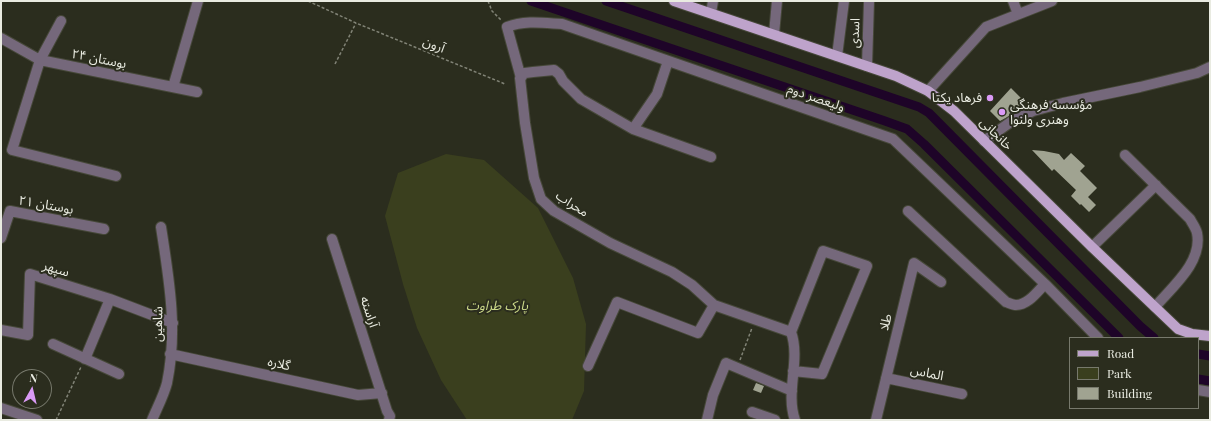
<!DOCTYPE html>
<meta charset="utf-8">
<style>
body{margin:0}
#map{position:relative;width:1211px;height:421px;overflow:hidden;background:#2b2d1e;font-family:"Playfair Display",serif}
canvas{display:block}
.frame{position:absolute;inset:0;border:2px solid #e9ebe1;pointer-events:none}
.legend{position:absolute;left:1069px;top:337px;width:130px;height:72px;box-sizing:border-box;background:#2b2d1e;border:1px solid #77796c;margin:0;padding:5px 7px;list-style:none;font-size:12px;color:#e9ebe1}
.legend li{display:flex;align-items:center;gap:8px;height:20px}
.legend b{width:20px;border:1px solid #77796c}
.north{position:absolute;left:12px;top:369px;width:40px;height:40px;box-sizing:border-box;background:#2b2d1e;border:1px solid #77796c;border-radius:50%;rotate:8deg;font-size:11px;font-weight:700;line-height:16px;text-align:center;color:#e9ebe1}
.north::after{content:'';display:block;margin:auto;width:14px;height:18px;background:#da9af6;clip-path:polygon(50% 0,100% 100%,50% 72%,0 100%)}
</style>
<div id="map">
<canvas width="1211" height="421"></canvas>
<div class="frame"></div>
<ul class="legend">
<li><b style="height:5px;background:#bea3cb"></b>Road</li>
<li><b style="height:11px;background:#3a3f1e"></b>Park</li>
<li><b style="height:11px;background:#a0a391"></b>Building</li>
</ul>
<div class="north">N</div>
</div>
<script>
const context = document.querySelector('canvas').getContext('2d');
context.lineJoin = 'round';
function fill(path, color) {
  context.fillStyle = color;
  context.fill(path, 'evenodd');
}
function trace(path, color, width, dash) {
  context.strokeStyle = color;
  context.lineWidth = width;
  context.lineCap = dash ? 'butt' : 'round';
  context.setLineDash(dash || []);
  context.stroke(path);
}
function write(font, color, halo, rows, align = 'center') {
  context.font = font + ' "Playfair Display","Noto Sans Arabic",serif';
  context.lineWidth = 4;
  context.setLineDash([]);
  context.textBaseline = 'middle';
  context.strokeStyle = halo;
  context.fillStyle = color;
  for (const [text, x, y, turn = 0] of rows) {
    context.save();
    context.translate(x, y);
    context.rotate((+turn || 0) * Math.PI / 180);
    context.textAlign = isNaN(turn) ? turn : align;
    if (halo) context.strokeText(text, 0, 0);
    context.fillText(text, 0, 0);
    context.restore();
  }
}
fill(new Path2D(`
 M446 154 484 160 538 208 573 278 586 324 584 391 572 420H467L441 380 417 328 403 284 385 216 398 173Z`), '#3a3f1e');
trace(new Path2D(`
 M531 1 885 121 907 129 924 144 1119 338
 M606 1 919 107 929 113 1140 326 1154 338
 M1198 354 1210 356
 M1198 379 1210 381`), '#1e0428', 9);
fill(new Path2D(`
 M1011 88 1022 99 1019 107 1015 113 1000 121 990 111Z
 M1032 150 1044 151 1059 154 1064 160 1071 153 1085 166 1080 171 1097 188 1088 197 1096 205 1089 212 1081 204 1080 205 1071 196 1076 190 1054 169 1052 171Z
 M756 383 764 386 761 393 753 390Z`), '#a0a391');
const minor = new Path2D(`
 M1013 1 1018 14
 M711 13 713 1
 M61 21 40 60 12 150 116 176
 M774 34 777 1
 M1 38 40 60 197 92
 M837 56 844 1
 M867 66 869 1
 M521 78 507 27C525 20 544 23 562 24L893 139 1045 284 1098 338
 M173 87 198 1
 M928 91 986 27 1052 1
 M633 129 657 94 668 61
 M984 141 1012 121 1033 111 1063 103 1140 87 1197 73 1210 67
 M1125 155 1190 219C1192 223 1196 228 1197 233 1203 262 1172 287 1155 307
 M711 157 633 129 581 99 563 81 559 74 554 70 533 72 525 73 520 78 525 123 534 178 541 199 554 211 610 243 672 272 692 285 714 305 791 332C801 360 785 392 795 420
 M908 211 1006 302C1009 303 1013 305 1016 305 1028 305 1037 292 1045 284
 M1 238 10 211 104 229
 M332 239 387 411 390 416 389 420
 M1092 247 1156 185
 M1 330 28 335 30 274 110 299 173 323
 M791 332 823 251 867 266 822 374 793 371
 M53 344 119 374
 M170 354 358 395 382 393
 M85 359 110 299
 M588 366 617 302 698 333 714 305
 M886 378 962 394
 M1198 390 1210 392
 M1 408 37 420
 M752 412 775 420
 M152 420C157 408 164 395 167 383 178 330 169 279 161 227
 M707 420 713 395 726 363 792 391
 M876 420 914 263 941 282`);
const major = new Path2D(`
 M674 1 896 76 928 91 954 111 1092 247 1178 329 1192 334 1210 336`);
trace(minor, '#464839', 12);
trace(major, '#464839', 12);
trace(new Path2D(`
 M308 1 356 23 505 84
 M488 1 492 11 501 20
 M335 64 356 23
 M740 360 752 328
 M56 420 81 367`), '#818376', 1.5, [3, 2]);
trace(minor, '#75687b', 10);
trace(major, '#bea3cb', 10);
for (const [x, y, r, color] of [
 [990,98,4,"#da9af6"],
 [1002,112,4,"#da9af6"]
]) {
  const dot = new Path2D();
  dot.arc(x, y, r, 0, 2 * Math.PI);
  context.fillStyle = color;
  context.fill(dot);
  trace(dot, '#2b2d1e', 1.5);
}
write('13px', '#e9ebe1', '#2b2d1e', [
 ["اسدی",855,33,-88],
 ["آرون",434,45,22],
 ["بوستان ۲۴",99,59,11],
 ["ولیعصر دوم",816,98,19],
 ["خانجانی",996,134,45],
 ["محراب",572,204,33],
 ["بوستان ۲۱",46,205,10],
 ["سپهر",56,269,17],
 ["آراسته",369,312,72],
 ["طلا",886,322,-76],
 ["شاهین",158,324,-89],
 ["گلاره",279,364,12],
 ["الماس",927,373,12]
]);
write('13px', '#e9ebe1', '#2b2d1e', [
 ["فرهاد یکتا",982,98],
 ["مؤسسه فرهنگی",1010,105,"left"],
 ["وهنری ولنوا",1010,120,"left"]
], 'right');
write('italic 13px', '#ccd989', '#2b2d1e', [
 ["پارک طراوت",497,306]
]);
</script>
